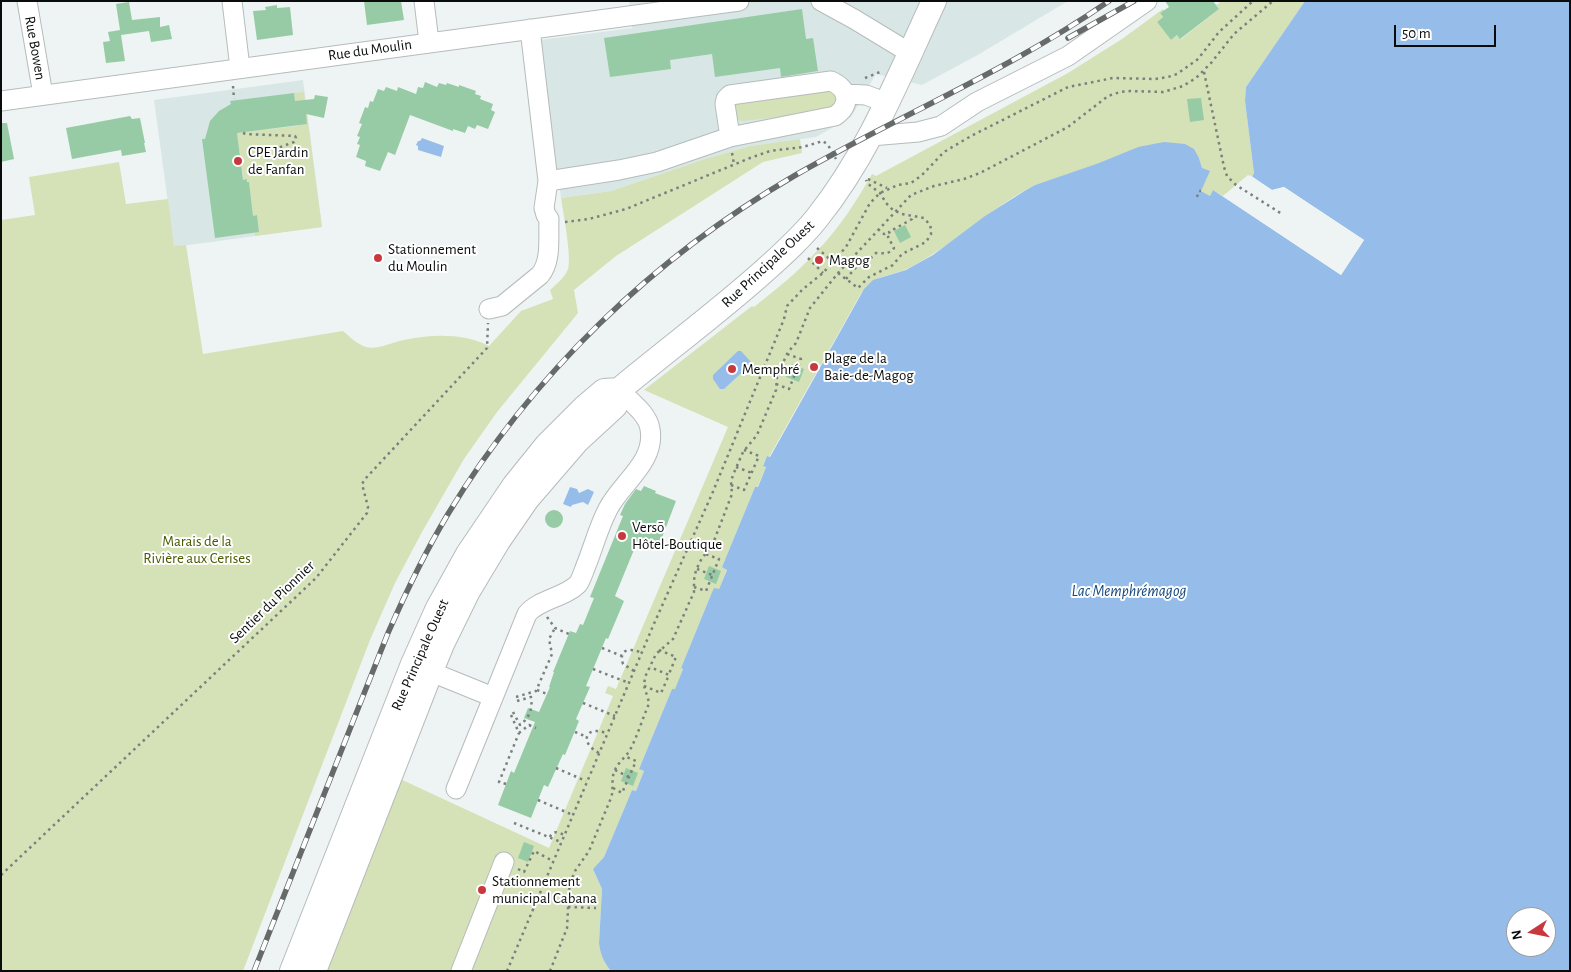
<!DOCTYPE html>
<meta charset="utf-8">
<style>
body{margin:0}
#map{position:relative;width:1571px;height:972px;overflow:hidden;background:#eef4f3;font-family:"Alegreya Sans",sans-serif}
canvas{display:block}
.frame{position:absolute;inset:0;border:2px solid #0a0c0c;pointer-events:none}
.north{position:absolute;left:1506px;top:907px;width:50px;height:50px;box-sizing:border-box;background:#fff;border:1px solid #9d9e9e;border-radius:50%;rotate:259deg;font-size:14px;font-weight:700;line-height:20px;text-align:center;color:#0a0c0c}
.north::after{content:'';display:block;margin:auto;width:18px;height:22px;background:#c8393f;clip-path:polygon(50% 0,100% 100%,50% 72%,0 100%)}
.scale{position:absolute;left:1394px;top:25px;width:102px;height:22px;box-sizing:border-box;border:2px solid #0a0c0c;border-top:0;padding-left:6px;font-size:15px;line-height:18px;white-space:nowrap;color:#0a0c0c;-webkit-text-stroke:4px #fff;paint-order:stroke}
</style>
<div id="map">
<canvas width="1571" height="972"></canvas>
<div class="frame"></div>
<div class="north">N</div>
<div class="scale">50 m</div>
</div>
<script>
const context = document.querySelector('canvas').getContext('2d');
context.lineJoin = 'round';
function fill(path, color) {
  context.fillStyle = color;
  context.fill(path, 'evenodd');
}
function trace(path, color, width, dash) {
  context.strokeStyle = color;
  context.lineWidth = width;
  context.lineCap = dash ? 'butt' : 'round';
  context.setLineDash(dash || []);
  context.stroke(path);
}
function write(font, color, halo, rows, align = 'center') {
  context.font = font + ' "Alegreya Sans",sans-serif';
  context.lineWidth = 4;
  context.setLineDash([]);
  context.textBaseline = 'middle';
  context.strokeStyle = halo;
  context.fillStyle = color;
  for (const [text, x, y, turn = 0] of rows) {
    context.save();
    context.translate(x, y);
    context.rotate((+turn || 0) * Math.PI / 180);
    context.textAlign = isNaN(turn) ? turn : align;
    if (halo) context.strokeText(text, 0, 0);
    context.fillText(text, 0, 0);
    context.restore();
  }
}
fill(new Path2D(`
 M629 1H1068L976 56 922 85 876 74 851 117 816 137 750 146 705 159 611 191 561 198 540 40 632 28Z
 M303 80 322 227 174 247 154 100Z`), '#d8e7e5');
fill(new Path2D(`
 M1222 1H1305L1246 87 1245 101 1254 173 1252 177 1248 175 1223 196 1213 190 1210 196 1201 191 1202 168 1199 158 1138 147 1100 163 1035 185C991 207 956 243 913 266 893 277 874 273 860 295L769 457 767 456 763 465 766 467 757 488 755 487 722 567 727 569 719 589 710 597 681 668 683 669 675 690 672 689 639 769 644 771 636 791 632 790 604 857 593 869 602 889 599 943C600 954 604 963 611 971H323L398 778 549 848 613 696 605 693 608 686 616 689 728 427 644 390 752 306 754 307C775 290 797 273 815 253 838 230 856 202 872 174L876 176 1068 73 1122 39 1163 9 1164 11 1160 13 1163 17 1157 22 1171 40 1177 35 1181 39 1219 9 1216 5Z
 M828 87 837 96 836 106 825 112 742 121 736 119 733 105 737 100Z
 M304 92 322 227 255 236V232L259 231 257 215 253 216 249 182 247 179 242 180 243 176 237 133 298 126 294 93Z
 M800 139 802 153 763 162 616 256 574 290 578 313 497 412 464 459 422 532 395 583 370 640 243 971H1V220L35 215 29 177 119 162 126 204 168 199 174 246 186 245 203 354 343 331C350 337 357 344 366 347 378 350 392 342 404 340 431 334 464 333 489 346L521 311 553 299 550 290C557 284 565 277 568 269 572 259 563 211 561 198L611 191 705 159 750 146Z`), '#d5e1b7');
fill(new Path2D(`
 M1305 1H1570V971H611C604 963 600 954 599 943L602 889 593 869 604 857 632 790 636 791 644 771 639 769 672 689H675L683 669 681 668 710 597 714 588 719 589 727 570 722 567 755 487H758L766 467 763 466 767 456 770 457 864 289 873 280 906 270 933 255 985 216 1026 190 1035 185 1099 163 1138 147 1164 142 1185 144 1194 149 1199 158 1202 168 1210 171 1201 191 1210 196 1213 190 1341 275 1364 240 1284 187 1272 190 1252 177 1254 173 1245 101 1246 87ZM1516 917H1546V947H1516Z
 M422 138 444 146 441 157 418 150V146L416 145 418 141H420Z
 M738 351H741L751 362 750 365 724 389H720L713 379V375Z
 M570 487 577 489 579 493 588 489 594 492 588 505 583 502 572 505 571 507 563 504Z`), '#96bde9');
fill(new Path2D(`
 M1250 175 1272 190 1284 187 1364 240 1341 275 1223 196 1225 194 1341 272 1360 241 1284 190 1271 193 1250 179Z`), '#eef4f3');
fill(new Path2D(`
 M364 1H401L404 20 367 25Z
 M1165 1H1213L1219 9 1180 39 1177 35 1171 40 1157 22 1163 17 1160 13 1169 7Z
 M129 2 132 20 160 17V27L169 25 172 39 151 42 149 31 121 35 125 61 106 63 103 42 110 41 108 32 120 30 116 4Z
 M277 5V8L290 7 293 35 257 40 253 11 266 10 265 7Z
 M802 9 806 39 813 38 818 71 781 77 780 68 715 77 712 54 670 60 671 69 610 77 604 38Z
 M425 82 437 87 439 83 446 85 447 83 459 87V85L476 91 475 94 481 96 480 99 493 104 491 110 495 112 488 129 477 125 475 129 468 126 465 133 453 129V131L410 115 395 155 388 152 380 171 365 166 366 161 356 157 360 145 357 144 360 137 357 136 362 124 359 123 365 107 368 108 370 101 373 102 378 89 384 91 386 87 397 91 398 87 416 94 418 87 423 88Z
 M294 93 295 101 314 99 315 95 328 97 324 118 306 114 307 124 237 133 243 180 247 179V182H249L253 216 257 215 259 232 215 238 202 139H205L210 121 219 111 231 104 230 101Z
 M1201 98 1204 120 1190 122 1187 99Z
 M130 116 132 119 140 118 145 143H144L146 152 122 156 121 150 72 159 66 128Z
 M1 123H7L14 159 1 162Z
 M905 225 911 237 900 243 894 231Z
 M792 364 804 369 799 382 786 377Z
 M644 486 656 491 655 493 676 501 658 548 638 540 615 596 624 601 608 639 606 638 586 686 590 687 576 719 579 721 565 755 563 754 548 787 544 785 531 818 498 805 511 771 514 773 535 722 524 718 528 708 539 712 550 687H549L554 672H553L570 631 576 633 580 624 583 625 594 598 590 597 623 516 620 515 625 504 636 489 641 491Z
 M545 519a9 9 0 1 1 18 0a9 9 0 1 1-18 0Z
 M709 566 721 571 716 584 704 579Z
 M626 768 638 773 633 786 621 781Z
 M524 842 534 846 528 862 518 858Z`), '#97cba6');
const minor = new Path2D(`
 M27 1 43 95
 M232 1 240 68
 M424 1 429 42
 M821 1 854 19 910 53
 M845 94 866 95 887 103
 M1 101 739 1
 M871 136 918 132 941 126 977 102 1068 56 1147 1
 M548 181 619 170 657 162 730 137 835 116C851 105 849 89 831 81L730 95 726 99 725 104 730 137
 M489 309 502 306 540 275C552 261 548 236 549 219L546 215 544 208 548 181 530 29
 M419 667 493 697
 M456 789 527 614C539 599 564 598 578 584 582 578 584 570 587 563 594 545 599 526 608 509 621 483 656 462 650 429 648 414 630 401 619 390
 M461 971 504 862`);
const major = new Path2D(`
 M292 971 413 664 438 608 468 554 514 486 547 445 584 408 604 391 619 390
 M314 971 431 671 442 644 468 591 498 541 527 499 577 441 615 406 619 390C667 350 717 313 763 272 782 255 801 238 817 218 869 153 899 76 934 1`);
trace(minor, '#b6bbbb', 21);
trace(major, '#b6bbbb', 26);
trace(new Path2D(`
 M1204 72 1224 167 1227 176 1236 185 1282 214
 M865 78 880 72
 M233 86 234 99
 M243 133 246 134 295 136 296 138 294 142 275 149
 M732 153 734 164
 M868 179 887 188
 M1197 197 1199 191H1201
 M565 222 589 219 626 209 750 158 770 151 803 147 823 141 828 145 836 159
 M878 229 884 234 889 232
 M817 248 833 262
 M808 258 823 273
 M838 273 858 288 869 277 893 265 902 254 926 242 931 234V229L930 225 924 218 902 214 893 210 886 203 880 193 868 184 866 180
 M846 279 857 266 870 259 876 253C883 253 889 255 894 248L888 237 891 235 889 232 912 219 913 215
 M781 367 795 373
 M776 384 789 389 801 359 787 354
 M736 467 752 473
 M731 485 744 490 759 456 744 450
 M697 569 712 575
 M694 587 706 591 719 559 705 554
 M547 617 555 628 569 634
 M602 648 622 656
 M659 650 676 657 669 674
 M593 669 629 683
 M634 671 623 664C618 648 631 648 642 653
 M644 686 661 693 669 675 650 667
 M537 690 547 694
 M516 697 536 691 552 654 549 639 555 628
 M583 703 615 716
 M513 712 520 725C529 718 533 709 531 697L517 701
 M511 715 519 733 529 725 536 728
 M575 732 587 737
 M599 753C578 742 586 724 608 734
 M556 768 586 781
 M615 770 629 777
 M506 784 499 782 519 733
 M613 788 622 793 636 761 624 756
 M538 800 573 815
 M514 823 561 842
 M550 837C553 830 558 832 564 835
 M518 869 524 872 534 851 553 861
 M1 875 316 578 367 513 368 507 362 484 365 479 487 348 488 323
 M568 907 596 908
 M507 971 653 626 712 494 784 319 787 306 803 289 823 273 846 247 870 203 880 193 898 185 911 183 922 175 944 152 971 136 1068 87 1113 78 1155 79 1168 77 1177 74 1198 59 1219 32 1253 1
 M550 971 567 928 569 890 571 881 575 871 589 851 611 798C614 789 611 781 614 772 618 762 625 758 630 750 637 737 642 720 648 706L649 702 644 686 645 677 656 654 673 639 694 592V580L696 570 702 558 712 546 732 494 731 482 733 475 743 452 757 435 776 390 777 377 781 367 788 352 796 343 810 308 838 273 911 195 934 186 964 179 980 173 1068 127 1108 96 1120 92 1130 91 1163 92 1183 86 1196 78 1211 63 1234 34 1273 1`), '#7b7f7e', 2.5, [2.5, 4]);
trace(minor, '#fff', 19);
trace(major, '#fff', 24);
const rail = new Path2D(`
 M1068 38 1134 1
 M254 971 388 633C406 592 425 552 448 514 532 375 653 258 794 176 898 116 1010 70 1109 1`);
trace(rail, '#666a69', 5.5);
trace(rail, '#fff', 4, [11]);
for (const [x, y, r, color] of [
 [238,161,5,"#c8393f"],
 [378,258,5,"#c8393f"],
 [819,260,5,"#c8393f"],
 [814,367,5,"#c8393f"],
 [732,369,5,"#c8393f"],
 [622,536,5,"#c8393f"],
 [482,890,5,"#c8393f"]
]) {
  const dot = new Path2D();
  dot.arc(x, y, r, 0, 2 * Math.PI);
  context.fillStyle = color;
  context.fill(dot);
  trace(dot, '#fff', 2);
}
write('15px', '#0a0c0c', '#fff', [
 ["Rue Bowen",35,48,80],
 ["Rue du Moulin",370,50,-8],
 ["Rue Principale Ouest",768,264,-43],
 ["Sentier du Pionnier",272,602,-44],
 ["Rue Principale Ouest",420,655,-66]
]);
write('15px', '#0a0c0c', '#fff', [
 ["CPE Jardin",248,152],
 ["de Fanfan",248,169],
 ["Stationnement",388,249],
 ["du Moulin",388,266],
 ["Magog",829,260],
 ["Plage de la",824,358],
 ["Baie-de-Magog",824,375],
 ["Memphré",742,369],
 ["Versō",632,527],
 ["Hôtel-Boutique",632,544],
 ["Stationnement",492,881],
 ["municipal Cabana",492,898]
], 'left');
write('15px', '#495900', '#fff', [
 ["Marais de la",197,541],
 ["Rivière aux Cerises",197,558]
]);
write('italic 16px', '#13497f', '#fff', [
 ["Lac Memphrémagog",1129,591]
]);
</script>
